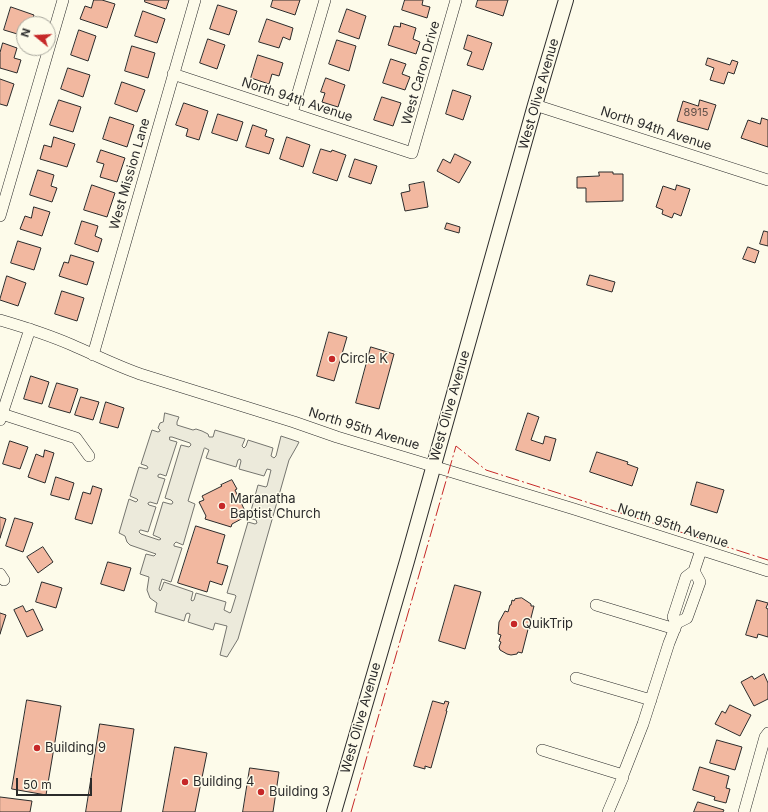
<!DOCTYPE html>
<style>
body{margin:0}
#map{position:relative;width:768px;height:812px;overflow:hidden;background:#fdfbea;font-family:Inter,sans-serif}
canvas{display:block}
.north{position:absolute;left:16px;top:16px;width:40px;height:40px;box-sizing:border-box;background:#fdfbea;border:1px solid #a9a89e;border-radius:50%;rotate:288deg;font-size:11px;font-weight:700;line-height:16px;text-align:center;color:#2b2b2b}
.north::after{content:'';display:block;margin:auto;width:14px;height:18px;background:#c62828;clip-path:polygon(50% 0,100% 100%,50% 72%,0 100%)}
.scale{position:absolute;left:16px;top:778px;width:76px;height:18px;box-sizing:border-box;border:2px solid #2b2b2b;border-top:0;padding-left:5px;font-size:12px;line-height:14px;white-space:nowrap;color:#2b2b2b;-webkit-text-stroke:3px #fdfbea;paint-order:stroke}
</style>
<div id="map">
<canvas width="768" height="812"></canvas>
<div class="north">N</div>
<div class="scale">50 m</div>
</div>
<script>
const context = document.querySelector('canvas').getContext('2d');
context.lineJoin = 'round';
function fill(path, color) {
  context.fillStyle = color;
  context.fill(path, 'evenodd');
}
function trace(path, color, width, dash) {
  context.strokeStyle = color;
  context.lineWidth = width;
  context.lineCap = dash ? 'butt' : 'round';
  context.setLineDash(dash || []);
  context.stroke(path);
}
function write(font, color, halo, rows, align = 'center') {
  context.font = font + ' Inter,sans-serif';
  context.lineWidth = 3;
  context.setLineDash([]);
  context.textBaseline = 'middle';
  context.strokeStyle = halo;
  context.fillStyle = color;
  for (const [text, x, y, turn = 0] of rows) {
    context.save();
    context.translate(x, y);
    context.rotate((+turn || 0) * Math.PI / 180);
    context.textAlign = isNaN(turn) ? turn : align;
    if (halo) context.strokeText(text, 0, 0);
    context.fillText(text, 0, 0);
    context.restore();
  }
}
const parking = new Path2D(`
 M165 413 179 417 177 422V425L193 430 196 429 202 431 208 434 209 437H213L215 430 245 439 242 446 244 448 246 446 248 440 273 448 271 456 274 458 276 456 281 436 299 442 297 446 289 460 238 639 227 657 220 655 227 626 215 623 213 630 188 622 190 615V614L188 613 186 614 184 621 155 612 157 603 150 598 147 590 149 577 140 574 146 554 154 556 156 554 130 545 127 542 125 536 119 533 129 499 136 502 138 500 137 499 130 496 139 467 146 469 148 468 147 466 141 464 152 430 158 432 160 431V430L158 428 160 423 163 422ZM170 437H172L190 443 191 445 189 447 181 445 165 498 171 500 173 502 172 504H170L163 502 153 535 160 538 161 539 159 540 141 534 139 532 140 530H141L148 532 156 507 149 505 148 504V503L150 502 157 504 165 479 158 477V475L160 474 166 476 177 442 170 440ZM205 448 209 450 206 458 236 467 238 460 240 459 241 461 239 469 264 476 267 469 271 470 267 486 266 487 258 485 249 518 256 520 257 523 255 524 248 522 227 593 235 595 236 596 231 612 230 613 224 610 226 602 196 593 194 600 192 601 191 600 193 592 164 582 161 590 160 591 159 589 162 579 171 582 182 548 174 546V544L176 542 183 545 195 504 188 501 204 449Z`);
fill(parking, '#eceadb');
trace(parking, '#74746e', 1);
const building = new Path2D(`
 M94 0H102L115 4 107 28 80 19 85 6 91 8Z
 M145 0H169L166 9 145 2Z
 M273 0H300L295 15 271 7Z
 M405 0H423L422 5 430 7 427 18 402 10Z
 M478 0H508L503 16 476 7Z
 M218 5 237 11 229 35 210 29Z
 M11 7 34 15 31 24H24V36L4 30Z
 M347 9 366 16 359 39 339 32Z
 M143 11 165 19 157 43 135 36Z
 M267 19 293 28 290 40 283 37 279 48 259 42Z
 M401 23 416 28 413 39 420 42 416 54 388 45 394 26 400 27Z
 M79 30 96 36 88 61 71 55Z
 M468 35 492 43 483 70 467 65 472 52 464 49Z
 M208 39 225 45 217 69 200 63Z
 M337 40 356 46 349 71 329 64Z
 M3 43 17 48 14 58 21 60 17 73 0 68V53Z
 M132 46 155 53 148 78 125 71Z
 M258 55 283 63 279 76 272 74 269 84 251 78Z
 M708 58 730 65 732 60 738 62 734 74 728 72 724 84 710 80 714 68 706 65Z
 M391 59 406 64 402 74 410 77 405 90 383 83Z
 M68 68 90 75 83 97 61 89Z
 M326 78 345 85 338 107 322 102 325 93 321 92Z
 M0 79 14 84 7 106 0 104Z
 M122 82 145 90 137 112 115 104Z
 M453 90 471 96 463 120 446 114Z
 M382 97 401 103 393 126 374 120Z
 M59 100 81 107 73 132 50 125Z
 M700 100 716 105 708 130 677 121 683 101 698 106Z
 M184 103 208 111 199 140 186 136 188 129 176 125Z
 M218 114 243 122 237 141 212 133Z
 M110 117 134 125 127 147 103 139Z
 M762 118 768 120V147L741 138 748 120 760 124Z
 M253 125 267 130 265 136 274 139 269 154 246 147Z
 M54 137 75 144 67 167 40 159 44 145 51 147Z
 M287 137 310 145 303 167 280 159Z
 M321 149 331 152 332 150 346 155 337 181 313 173Z
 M101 150 125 158 117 182 100 177 104 164 97 162Z
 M455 154 471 162 459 183 437 171 443 159 450 163Z
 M355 159 377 166 371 184 349 177Z
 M38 170 54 175 51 186 57 188 52 202 30 195Z
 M599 172H613V174H623V201L586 202V188H577V177L599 176Z
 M424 182 428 207 405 211 401 193 410 191 409 185Z
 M92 185 115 193 107 217 84 210Z
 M677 185 690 189 681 216 674 213 672 218 662 214 663 210 656 207 663 186 675 190Z
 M34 207 50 212 42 236 20 229 25 216 31 218Z
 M82 221 98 226 95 236 102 239 98 252 75 244Z
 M447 223 460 227 459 233 445 229Z
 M764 231 768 232V246L760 244Z
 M18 241 41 248 34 270 11 263Z
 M748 247 759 251 755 263 743 259Z
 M71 255 94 262 87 285 59 276 64 262 68 263Z
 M590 275 615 282 612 292 587 285Z
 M7 276 26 283 18 306 0 300Z
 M62 291 84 298 77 321 55 314Z
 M329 332 347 337 334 381 317 376Z
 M371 347 394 354 379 409 356 403Z
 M31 376 49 382 42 404 24 399Z
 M57 383 78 389 70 413 49 407Z
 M81 397 99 402 93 420 75 415Z
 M106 402 124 408 118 428 100 423Z
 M528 413 539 417 531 440 543 444 545 436 556 439 550 461 516 450Z
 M10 441 28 447 20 469 3 464Z
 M45 450 54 453 45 483 28 477 36 454 43 457Z
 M597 452 628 462 627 464 638 468 632 486 590 472Z
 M56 477 74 483 69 500 51 495Z
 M232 480 237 489 235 490 245 511 242 512 245 517 232 524 231 527 205 519 206 516 199 502 204 500 202 496 222 486 221 485Z
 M697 482 724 490 717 513 691 505Z
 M93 486 102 489 92 524 75 519 83 492 90 494Z
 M0 517 6 519 0 538Z
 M15 518 33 523 23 552 6 546Z
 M196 526 225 535 217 563 228 566 222 585 210 581 207 592 178 583Z
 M43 547 53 562 38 573 27 557Z
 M108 562 131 568 124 591 101 584Z
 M42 582 62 588 56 608 36 602Z
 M455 585 481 592 465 649 439 641Z
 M522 598 531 604V606H534L522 653 518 652 517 654 511 655 507 654 500 650 499 647 501 642 499 641 501 635 498 634 499 622 505 611 508 612 510 605H511L512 600 514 601 515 599Z
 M757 600 768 603 766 608 768 609V637L758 634 757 638 746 635Z
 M23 606 26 612 33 609 43 630 27 637 14 610Z
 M0 613 6 615 0 634Z
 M764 674 768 683V699L754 706 741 682 752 676 754 679Z
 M27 700 61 706 46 795 12 789Z
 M433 701 444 704 445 701 449 702 446 711H447L431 768 425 766V769L414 766Z
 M730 705 751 715 740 736 715 724 722 711 725 713Z
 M100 724 134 729 121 812H86Z
 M717 740 742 747 735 770 710 763Z
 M175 747 207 753 195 812H163Z
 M700 767 729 776 726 788 730 789 726 803 714 800 715 797 693 790Z
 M250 768 279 772 273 812H243Z
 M0 797 32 801 30 812H0Z
 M698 802 724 810 723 812H694Z`);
fill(building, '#f2b8a0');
trace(building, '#2b2b2b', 1);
const minor = new Path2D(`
 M173 74 412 153 456 0
 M535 105 768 180
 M292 113 325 0
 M0 216 63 0
 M0 320C24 327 49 335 72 345 95 355 117 366 140 374L294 422 337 437 574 509 768 571
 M93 355 195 0
 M2 414 76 438 89 456
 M0 420 30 329
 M0 574 4 580
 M596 605 675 629
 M677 623 673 617 686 577 694 571 701 550
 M576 678 651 700
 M542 750 623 775
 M608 812 623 777V775L643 724 669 643 677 623 687 618 700 582 694 571
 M744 812 765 737 768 733`);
const major = new Path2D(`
 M334 812 407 561 535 105 566 0`);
trace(minor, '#2b2b2b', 12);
trace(major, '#2b2b2b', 16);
trace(minor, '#fdfbea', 11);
trace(major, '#fdfbea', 14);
trace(new Path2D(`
 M351 812 456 446 486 470 768 560`), '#c62828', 1, [14, 3, 2, 3]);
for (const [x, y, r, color] of [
 [332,359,4,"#c62828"],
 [222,506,4,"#c62828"],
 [514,624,4,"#c62828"],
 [37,748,4,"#c62828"],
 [185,782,4,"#c62828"],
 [261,792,4,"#c62828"]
]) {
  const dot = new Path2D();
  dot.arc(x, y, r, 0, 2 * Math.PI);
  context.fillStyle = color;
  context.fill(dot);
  trace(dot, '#fdfbea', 1.5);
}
write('11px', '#5d4e48', null, [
 ["8915",696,113]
]);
write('13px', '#2b2b2b', '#fdfbea', [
 ["West Caron Drive",421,73,-74],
 ["West Olive Avenue",539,94,-74],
 ["North 94th Avenue",297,100,18],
 ["North 94th Avenue",656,129,18],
 ["West Mission Lane",130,174,-74],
 ["West Olive Avenue",450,406,-74],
 ["North 95th Avenue",364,429,17],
 ["North 95th Avenue",673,526,18],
 ["West Olive Avenue",361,718,-74]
]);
write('13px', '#2b2b2b', '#fdfbea', [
 ["Circle K",340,359],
 ["Maranatha",230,499],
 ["Baptist Church",230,514],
 ["QuikTrip",522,624],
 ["Building 9",45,748],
 ["Building 4",193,782],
 ["Building 3",269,792]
], 'left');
</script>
